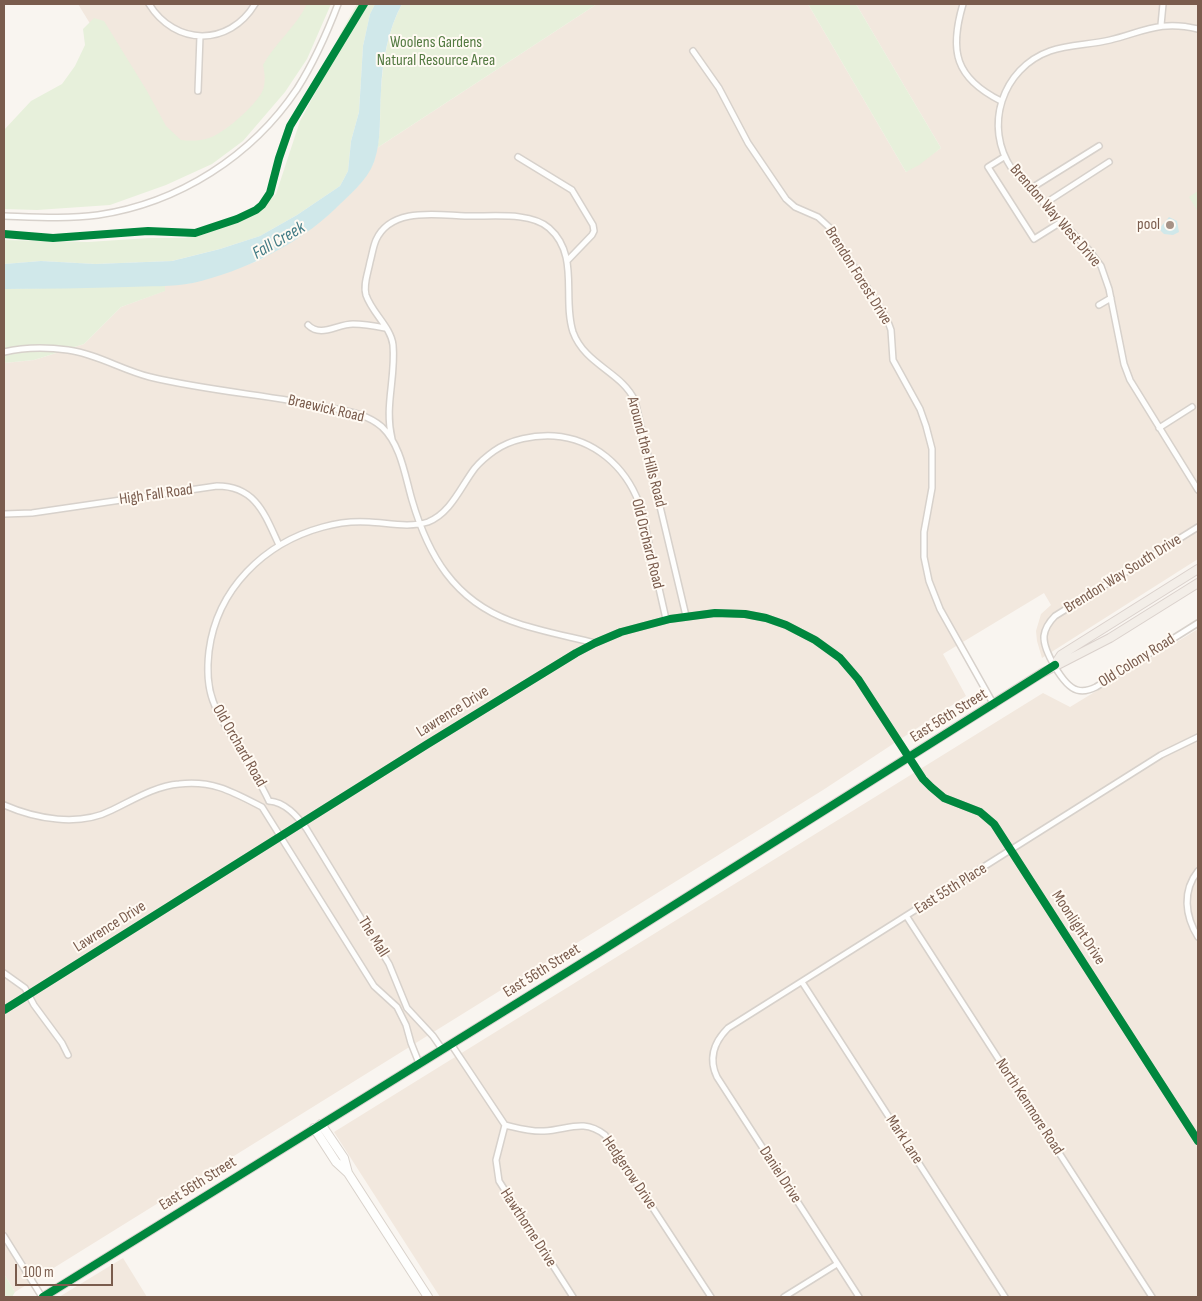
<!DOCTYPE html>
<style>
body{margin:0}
#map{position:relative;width:1202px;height:1301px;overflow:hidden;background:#f9f5f0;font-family:"Sofia Sans Condensed",sans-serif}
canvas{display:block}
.frame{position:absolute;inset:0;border:5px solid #7a5c4d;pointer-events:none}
.scale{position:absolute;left:15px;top:1264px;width:98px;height:22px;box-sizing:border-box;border:2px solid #7a5c4d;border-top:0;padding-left:6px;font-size:15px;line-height:18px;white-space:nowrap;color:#7a5c4d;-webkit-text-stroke:4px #fffaf3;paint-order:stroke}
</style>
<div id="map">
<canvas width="1202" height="1301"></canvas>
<div class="frame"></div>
<div class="scale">100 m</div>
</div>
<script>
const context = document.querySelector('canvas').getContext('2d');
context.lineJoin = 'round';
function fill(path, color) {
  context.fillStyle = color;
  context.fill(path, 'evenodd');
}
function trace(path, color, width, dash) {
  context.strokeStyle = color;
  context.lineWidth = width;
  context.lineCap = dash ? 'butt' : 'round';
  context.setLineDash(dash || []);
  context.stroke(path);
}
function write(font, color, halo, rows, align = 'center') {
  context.font = font + ' "Sofia Sans Condensed",sans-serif';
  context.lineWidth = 4;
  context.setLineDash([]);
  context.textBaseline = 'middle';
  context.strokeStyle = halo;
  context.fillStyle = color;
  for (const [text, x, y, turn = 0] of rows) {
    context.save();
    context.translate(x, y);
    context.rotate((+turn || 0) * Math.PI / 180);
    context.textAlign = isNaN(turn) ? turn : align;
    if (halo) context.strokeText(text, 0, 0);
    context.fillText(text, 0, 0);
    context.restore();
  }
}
fill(new Path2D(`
 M78 4H316L249 121 180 170Z
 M597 4H808L906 172 941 148 856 4H1198V559L1042 658 1037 641 1036 631 1041 614 1051 605 1044 593 943 654 966 696 823 790 15 1292 4 1274V363L34 360 84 344 121 307 164 291 165 285 192 283 258 261 294 240 327 216 359 185 373 164 377 148Z
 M1198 629V1297H440L334 1132 1043 693 1070 707Z
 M123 1258 147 1297H59Z`), '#f2e8de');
fill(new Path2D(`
 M307 4H331L307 59 285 92 243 141 212 164 166 185 110 205 37 210 4 209V130L31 101 62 84 75 66 85 45 83 29 94 18 104 21 147 91 166 126 181 140C191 141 200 141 209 138 223 134 255 106 262 92 266 84 265 74 263 65 275 43 296 27 307 4Z
 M357 4H375L370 14 363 46 359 112 351 141 348 171 340 186 297 215 260 236 220 249 172 261 95 264 41 261 4 264V240L88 242 149 238H185L234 223 254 215 276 194 300 121 319 86 340 34Z
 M402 4H597L377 148C382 129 379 109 381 90 383 61 388 29 402 4Z
 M808 4H856L941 148 919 165 906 172Z
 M1198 191V212L1189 197Z
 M165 285V291L121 307 84 344 34 360 4 363V289Z
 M4 1274 15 1292 12 1297H4Z`), '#e7f0db');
fill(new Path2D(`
 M375 4H402C388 29 382 63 381 91 379 116 382 139 374 162 367 181 349 195 335 209 299 244 242 272 193 283 172 287 149 286 128 287 87 288 45 289 4 289V264L41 261 95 264 172 261 220 249 260 236 297 215 340 186 348 171 351 141 359 112 363 46 370 14Z
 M1169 217 1177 221 1179 232 1173 235 1164 234 1159 229Z`), '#d0e8ea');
const street = new Path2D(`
 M149 4C175 46 229 47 255 4
 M963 4C949 51 955 78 1001 101
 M1161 25 1163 4
 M1198 29C1161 20 1145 31 1110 40 1090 45 1069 44 1050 51 1002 68 983 127 1012 169L1088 249 1101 266 1109 289 1124 364 1130 380 1198 490
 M693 51 719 88 748 143 786 199 795 207 818 217 829 227 887 319 891 330 893 360 920 409 926 426 932 449V488L924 532V557L929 581 940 609 994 705
 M198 91 200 36
 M518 157 572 190 593 225 594 231 592 235 567 261
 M1004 157 988 167 1034 239 1061 222
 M1030 189 1099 146
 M1044 204 1109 162
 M4 216C35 217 67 219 98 215 179 203 252 156 297 89 314 62 327 33 338 4
 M1099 305 1111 298
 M308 325C321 338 337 324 353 324 364 324 375 326 385 328
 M4 352C25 347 46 347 68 350 97 354 122 370 150 377 208 391 268 395 326 407 345 411 366 413 382 427 401 445 405 476 412 500 428 555 454 600 511 621 538 631 567 636 595 643
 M1159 428 1192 407
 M392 439C384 406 396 378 393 345 391 327 372 313 366 295 363 285 368 273 370 262 372 255 373 247 376 240 391 207 436 215 465 216 489 217 530 211 549 228 580 255 562 298 573 332 585 365 622 372 635 401L686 616
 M4 514 32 513 217 486C256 486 265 515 279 545
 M1198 527 1055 616C1050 621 1045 628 1044 636 1043 650 1063 686 1077 690 1084 692 1090 690 1096 687L1198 623
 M269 801C258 778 244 756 231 735 224 724 217 713 213 701 207 685 207 668 209 651 217 589 264 543 323 527 337 523 354 521 369 522 388 523 410 528 428 522 451 513 461 486 475 468 480 462 487 456 494 451 511 439 534 435 554 436 594 439 625 466 639 503 645 519 647 537 651 553 656 575 661 597 666 619
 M269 801C285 802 297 816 306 828L389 964 407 1008 433 1036 442 1049
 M4 805C36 819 79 827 112 810 133 800 155 786 179 784 213 780 233 792 262 807L374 986 397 1007 406 1025 411 1043 419 1063
 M1198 871C1182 891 1185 916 1198 937
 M907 917 1152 1297
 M4 973 25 988 34 1005 62 1043 68 1055
 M802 982 1005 1297
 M4 1010 426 745 576 653 595 643 621 632 670 619 715 613 745 614 766 618 786 625 815 640 840 658 858 679 923 779 931 787 944 798 980 812 994 824 1198 1141
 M451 1044 505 1125
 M505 1125C518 1128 531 1132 544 1131 568 1130 583 1118 605 1135L711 1297
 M505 1125 496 1160 499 1181 573 1297
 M4 1236 42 1297
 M784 1297 837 1264
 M859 1297 717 1077C708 1058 714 1042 728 1028L1161 755 1198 737`);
const secondary = new Path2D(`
 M321 1124 344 1158 348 1173
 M314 1128 336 1162 348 1173 428 1297`);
const primary = new Path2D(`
 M1055 664 1061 655 1198 569
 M43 1297 598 953 1042 673 1110 638 1198 583`);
trace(street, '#d7d1cb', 8);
trace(secondary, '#d9d2cb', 10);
trace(primary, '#dad1cc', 10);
trace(street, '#fefefd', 5);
trace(secondary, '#fefefd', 8);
trace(primary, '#f3eee8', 8);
trace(new Path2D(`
 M4 234 53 238 148 231 195 233 237 219 256 210 262 205 270 193 279 158 290 126 364 4
 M4 1010 426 745 576 653 595 643 621 632 670 619 715 613 745 614 766 618 786 625 815 640 840 658 858 679 923 779 931 787 944 798 980 812 994 824 1198 1141
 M43 1297 598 953 1055 665`), '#00873e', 8);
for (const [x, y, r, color] of [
 [1170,225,5,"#a69286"]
]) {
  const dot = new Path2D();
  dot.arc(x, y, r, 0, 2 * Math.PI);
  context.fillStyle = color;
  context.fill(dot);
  trace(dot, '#fffaf3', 2);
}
write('16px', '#537a41', '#fffaf3', [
 ["Woolens Gardens",436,43],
 ["Natural Resource Area",436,61]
]);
write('16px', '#7a5c4d', '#fffaf3', [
 ["Brendon Way West Drive",1055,216,49],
 ["Brendon Forest Drive",858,276,58],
 ["Braewick Road",326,409,13],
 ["Around the Hills Road",646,452,75],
 ["High Fall Road",156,495,-8],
 ["Old Orchard Road",647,544,76],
 ["Brendon Way South Drive",1123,574,-32],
 ["Old Colony Road",1137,661,-32],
 ["Lawrence Drive",453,712,-32],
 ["East 56th Street",949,716,-32],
 ["Old Orchard Road",239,746,60],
 ["East 55th Place",951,889,-32],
 ["Lawrence Drive",110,927,-32],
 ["Moonlight Drive",1078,928,57],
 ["The Mall",373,937,58],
 ["East 56th Street",542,971,-32],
 ["North Kenmore Road",1029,1107,57],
 ["Mark Lane",904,1140,57],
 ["Hedgerow Drive",629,1173,56],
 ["Daniel Drive",780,1175,57],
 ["East 56th Street",198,1184,-32],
 ["Hawthorne Drive",528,1228,57]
]);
write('16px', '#7a5c4d', '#fffaf3', [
 ["pool",1160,225]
], 'right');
write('italic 18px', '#437c86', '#fffaf3', [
 ["Fall Creek",279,241,-30]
]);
</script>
